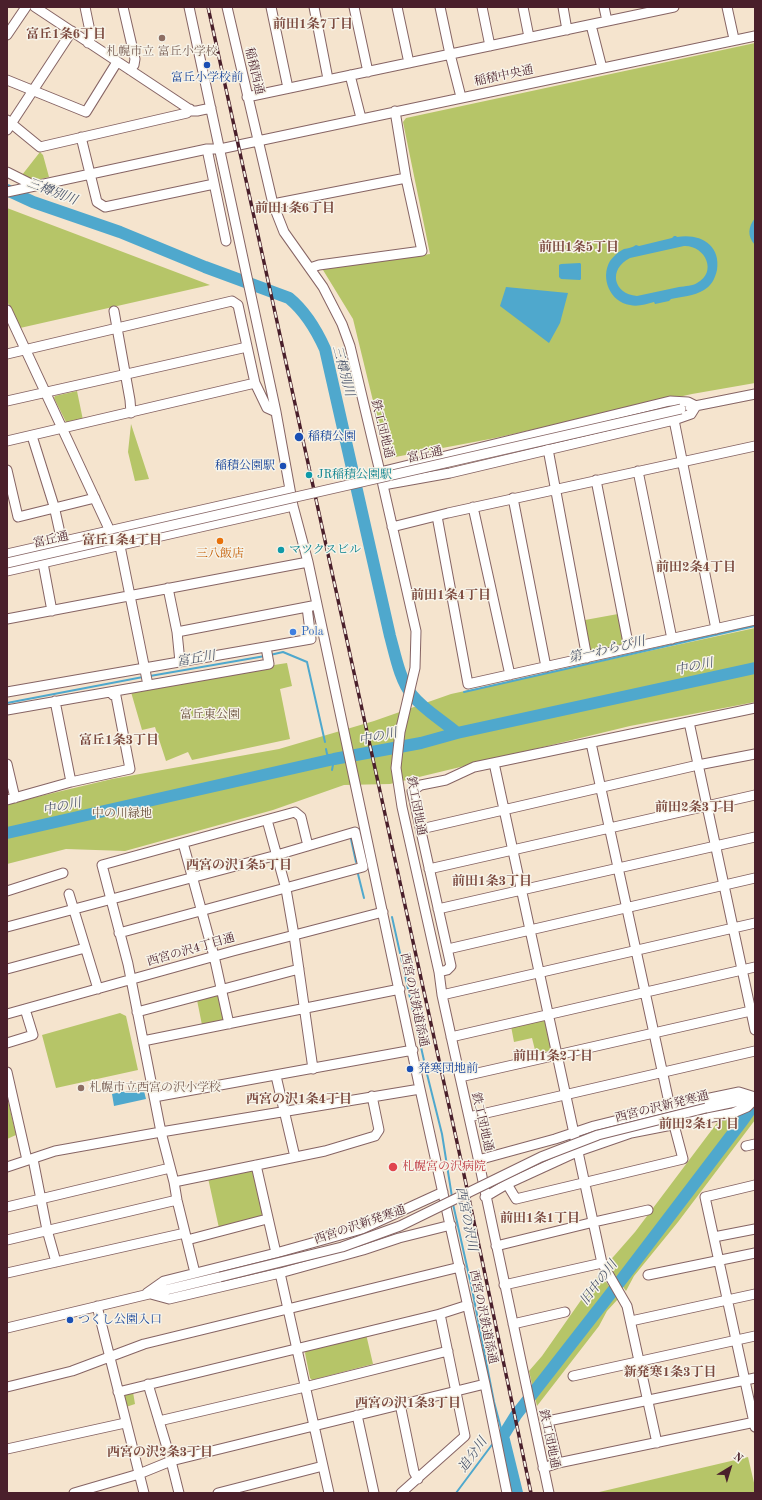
<!DOCTYPE html>
<meta charset="utf-8">
<style>
body{margin:0}
#map{position:relative;width:762px;height:1500px;overflow:hidden;background:#f5e4ce;font-family:"Old Standard TT",serif}
canvas{display:block}
.frame{position:absolute;inset:0;border:8px solid #4a1f2b;pointer-events:none}
.north{position:absolute;left:710px;top:1448px;width:40px;height:40px;-webkit-text-stroke:3px #f7f3e8;paint-order:stroke;rotate:38deg;font-size:11px;font-weight:700;line-height:16px;text-align:center;color:#4a1f2b}
.north::after{content:'';display:block;margin:auto;width:14px;height:18px;background:#4a1f2b;clip-path:polygon(50% 0,100% 100%,50% 72%,0 100%)}
</style>
<div id="map">
<canvas width="762" height="1500"></canvas>
<div class="frame"></div>
<div class="north">N</div>
</div>
<script>
const context = document.querySelector('canvas').getContext('2d');
context.lineJoin = 'round';
function fill(path, color) {
  context.fillStyle = color;
  context.fill(path, 'evenodd');
}
function trace(path, color, width, dash) {
  context.strokeStyle = color;
  context.lineWidth = width;
  context.lineCap = dash ? 'butt' : 'round';
  context.setLineDash(dash || []);
  context.stroke(path);
}
function write(font, color, halo, rows, align = 'center') {
  context.font = font + ' "Old Standard TT","Noto Serif JP",serif';
  context.lineWidth = 3;
  context.setLineDash([]);
  context.textBaseline = 'middle';
  context.strokeStyle = halo;
  context.fillStyle = color;
  for (const [text, x, y, turn = 0] of rows) {
    context.save();
    context.translate(x, y);
    context.rotate((+turn || 0) * Math.PI / 180);
    context.textAlign = isNaN(turn) ? turn : align;
    if (halo) context.strokeText(text, 0, 0);
    context.fillText(text, 0, 0);
    context.restore();
  }
}
fill(new Path2D(`
 M755 43V383L692 394 495 438 390 458 386 454 353 319 323 270 324 268 430 254 403 122 406 118Z
 M40 152 43 155 49 177 33 181 22 175Z
 M7 208 210 285 20 328 7 301Z
 M77 391 83 420 68 424 66 422 54 398 55 396Z
 M131 424 149 479 135 481 128 452Z
 M618 614 623 643 620 645 593 652 590 649 585 620Z
 M755 628V702L630 726 390 784 344 785 273 810 125 851 66 849 7 864V804L112 779 279 749 374 721 451 694Z
 M287 663 292 686 280 689 290 739 192 760 188 752 166 761 155 727 142 730 131 692 203 676Z
 M216 995 219 996 224 1018 221 1021 202 1025 197 1000Z
 M120 1013 126 1016 138 1070 56 1088 42 1035Z
 M544 1019 552 1050 536 1054 532 1038 514 1042 511 1026Z
 M7 1096 16 1135 7 1139Z
 M755 1109V1120L678 1222 634 1276 626 1291 607 1264 635 1232 720 1119 738 1116Z
 M251 1169 254 1171 264 1215 263 1217 219 1228 208 1178Z
 M600 1273 618 1299 607 1311 599 1326 537 1406 529 1371 542 1356Z
 M366 1334 373 1364 312 1380 310 1378 305 1353 306 1351Z
 M133 1392 135 1404 126 1407 123 1396 124 1394Z
 M748 1457 755 1487V1493H595Z`), '#b6c568');
fill(new Path2D(`
 M755 218V245C747 236 748 227 755 218Z
 M674 236H676L677 237C699 233 721 244 717 270 715 279 711 286 704 290 694 296 681 297 671 299L669 301 655 304 654 302C646 304 638 307 630 305 610 302 600 278 610 261 613 257 619 251 624 249 628 248 632 248 636 245L639 246 672 238ZM684 246C705 245 718 272 697 283 693 286 685 286 679 287 665 290 651 293 637 296 613 294 608 269 630 258Z
 M580 263 581 264V279L580 280 561 279 559 277V265L561 264Z
 M506 287 568 293 560 323 549 343 500 306Z
 M143 1087 146 1099 114 1106 112 1094Z`), '#4fa8cd');
trace(new Path2D(`
 M270 655 283 652 307 662 325 742
 M150 676 265 656
 M464 692 755 626
 M7 703 143 677
 M326 749 327 754 334 759 332 770
 M351 839 356 862
 M358 874 364 898
 M392 917 427 1074 442 1134 452 1197
 M453 1204 472 1289 494 1402 503 1436
 M456 1493 494 1442`), '#4fa8cd', 2);
trace(new Path2D(`
 M7 190 33 202 120 232 205 267 289 298C306 312 316 329 325 349L390 636C395 654 400 681 412 695 424 710 442 720 457 733
 M7 833 334 759 421 743 457 733 755 668
 M517 1493 503 1436 516 1415 622 1279 743 1120 755 1103`), '#4fa8cd', 12);
const minor = new Path2D(`
 M35 7 192 111H197L211 108
 M85 7 91 36 88 43
 M123 7 135 59 134 65 130 70
 M189 7 276 412 293 506 308 562 420 1089 485 1384 507 1493
 M227 7 273 204 284 232 323 287 342 324 350 346 380 472 416 631 415 668 400 732 396 768 402 807 439 972 442 995 460 1077 477 1153 549 1493
 M271 7 288 88
 M314 7 328 79
 M354 7 368 72
 M397 7 409 63
 M440 7 450 54 461 97
 M482 7 490 46
 M523 7 529 37
 M563 7 567 30
 M604 7 607 21
 M727 7 734 39
 M591 25 602 68
 M7 35 26 7
 M350 75 361 118
 M7 80 86 112 117 62
 M247 97 674 7
 M7 120 40 147 187 113 190 109
 M7 130 72 31
 M81 137 97 202 105 207 214 184
 M207 149 226 241
 M7 172 35 186
 M7 192 207 149H220L755 36
 M273 204 406 178
 M310 268 319 265 422 251 406 178 395 111
 M7 310 110 531
 M114 311 130 400 131 413
 M7 354 232 301 238 305 255 383 267 408 276 412
 M7 401 247 347
 M690 407 755 394
 M674 420 716 629
 M32 436 54 506 62 542
 M7 441 255 383
 M548 449 587 658
 M7 470 18 517 95 498
 M638 471 672 639
 M380 472 670 401 688 402 696 406
 M596 480 629 648
 M383 485 450 473 674 420 691 414 696 406
 M513 498 546 667
 M473 507 510 675
 M437 516 468 684 755 620
 M392 527 448 513 755 446
 M120 546 148 685
 M7 554 290 490
 M43 563 52 611
 M7 571 293 506
 M168 588 177 632 180 662
 M7 619 308 562
 M177 632 312 606
 M7 692 311 639 307 607
 M55 701 71 782
 M7 710 269 664 266 647
 M689 722 755 1030
 M591 743 670 1107
 M494 763 602 1263 627 1306 657 1443
 M7 764 15 798
 M7 800 71 782 130 769 115 691 113 695
 M267 820 286 889 294 935 313 1069
 M421 829 698 765 755 754
 M183 843 214 956 229 1024
 M429 869 755 795
 M7 891 63 873
 M69 894 98 989
 M438 909 755 837
 M7 927 277 855 355 832 363 867 119 933
 M448 949 755 878
 M7 969 85 948
 M439 972 447 970 451 966 412 791 421 785 446 780 474 767 755 708
 M442 995 755 923
 M137 1012 299 969
 M7 1014 233 951 383 912
 M451 1037 755 967
 M143 1041 400 989
 M7 1043 33 1035 25 1009
 M7 1072 27 1160
 M276 1076 295 1157
 M460 1077 755 1010
 M154 1097 413 1050
 M706 1108 754 1098
 M469 1117 755 1051
 M746 1146 755 1144
 M33 1159 47 1230 56 1262
 M478 1160 555 1139 594 1126 691 1102 739 1092 755 1097
 M256 1165 276 1253
 M7 1167 55 1151 161 1132 420 1089
 M174 1182 325 1151 375 1136 379 1130 372 1096
 M507 1184 516 1199 683 1159 674 1125
 M755 1185 705 1197 755 1427
 M485 1197 507 1184 579 1151 631 1133 733 1113 747 1107 755 1099
 M7 1207 170 1168
 M714 1237 755 1229
 M7 1240 177 1200
 M187 1240 267 1219
 M496 1246 594 1222 648 1210
 M7 1273 185 1233
 M195 1273 177 1200 174 1182 161 1132 128 964 102 865 295 812 301 817 308 846
 M280 1273 329 1493
 M648 1275 755 1253
 M504 1285 602 1263
 M147 1293 164 1281 276 1253 362 1229 443 1192
 M147 1293 169 1299 280 1273 363 1250 399 1238 451 1225
 M97 1306 144 1493
 M631 1321 755 1294
 M513 1324 565 1312
 M7 1328 220 1277
 M573 1376 755 1336
 M148 1384 171 1461 179 1493
 M7 1387 72 1371 144 1344 460 1267
 M118 1392 440 1314 468 1305
 M400 1404 414 1472 418 1479
 M357 1415 374 1493
 M159 1421 305 1387 448 1351
 M7 1449 125 1423
 M558 1463 548 1421 755 1378
 M543 1468 558 1463 755 1422
 M74 1493 139 1474 171 1461 485 1384
 M218 1493 323 1466
 M401 1493 465 1436 440 1314`);
trace(minor, '#866464', 11);
trace(minor, '#fff', 9);
const rail = new Path2D(`
 M208 7 462 1165 531 1493`);
trace(rail, '#4a1f2b', 3.5);
trace(rail, '#f7f3e8', 2, [6]);
const minorBridge = new Path2D(`
 M7 563 681 409
 M220 1277 342 1247 400 1226 541 1157 598 1135 706 1108`);
trace(minorBridge, '#866464', 11, []);
trace(minorBridge, '#fff', 9);
for (const [x, y, r, color] of [
 [162,38,4,"#8d6e63"],
 [207,65,4,"#1a4fb4"],
 [299,437,5,"#1a4fb4"],
 [283,466,4,"#1a4fb4"],
 [309,475,4,"#0f9aa8"],
 [220,541,4,"#e8710a"],
 [281,550,4,"#0f9aa8"],
 [293,632,4,"#3f7fe0"],
 [410,1069,4,"#1a4fb4"],
 [81,1088,4,"#8d6e63"],
 [393,1167,5,"#e0444e"],
 [70,1320,4,"#1a4fb4"]
]) {
  const dot = new Path2D();
  dot.arc(x, y, r, 0, 2 * Math.PI);
  context.fillStyle = color;
  context.fill(dot);
  trace(dot, '#f7f3e8', 1.5);
}
write('12px', '#785e54', '#f7f3e8', [
 ["札幌市立 富丘小学校",162,52],
 ["札幌市立西宮の沢小学校",89,1088,"left"]
]);
write('12px', '#4a1f2b', '#f7f3e8', [
 ["稲積西通",254,71,77],
 ["稲積中央通",504,76,-12],
 ["鉄工団地通",382,429,76],
 ["富丘通",425,455,-13],
 ["富丘通",51,540,-13],
 ["鉄工団地通",416,806,79],
 ["西宮の沢4丁目通",191,950,-16],
 ["西宮の沢鉄道添通",414,1000,78],
 ["西宮の沢新発寒通",662,1107,-14],
 ["鉄工団地通",482,1122,77],
 ["西宮の沢新発寒通",360,1225,-19],
 ["西宮の沢鉄道添通",483,1317,78],
 ["鉄工団地通",549,1439,78]
]);
write('12px', '#164399', '#f7f3e8', [
 ["富丘小学校前",207,78,"center"],
 ["稲積公園",308,437],
 ["稲積公園駅",275,466,"right"],
 ["発寒団地前",418,1069],
 ["つくし公園入口",78,1320]
], 'left');
write('12px', '#0d838f', '#f7f3e8', [
 ["JR稲積公園駅",317,475],
 ["マツクスビル",289,550]
], 'left');
write('12px', '#c56008', '#f7f3e8', [
 ["三八飯店",220,554]
]);
write('12px', '#366cbe', '#f7f3e8', [
 ["Pola",301,632]
], 'left');
write('12px', '#6a513d', '#f7f3e8', [
 ["富丘東公園",210,715],
 ["中の川緑地",122,814]
]);
write('12px', '#be3a42', '#f7f3e8', [
 ["札幌宮の沢病院",402,1167]
], 'left');
write('bold 13px', '#7b493e', '#f7f3e8', [
 ["前田1条7丁目",313,25],
 ["富丘1条6丁目",66,35],
 ["前田1条6丁目",295,209],
 ["前田1条5丁目",579,248],
 ["富丘1条4丁目",122,541],
 ["前田2条4丁目",696,568],
 ["前田1条4丁目",451,596],
 ["富丘1条3丁目",119,741],
 ["前田2条3丁目",695,808],
 ["西宮の沢1条5丁目",239,866],
 ["前田1条3丁目",492,882],
 ["前田1条2丁目",553,1057],
 ["西宮の沢1条4丁目",299,1100],
 ["前田2条1丁目",699,1125],
 ["前田1条1丁目",540,1219],
 ["新発寒1条3丁目",670,1373],
 ["西宮の沢1条3丁目",408,1404],
 ["西宮の沢2条3丁目",160,1453]
]);
write('italic 13px', '#4c566c', '#f7f3e8', [
 ["三樽別川",52,192,21],
 ["三樽別川",343,371,75],
 ["第一わらび川",607,650,-13],
 ["富丘川",196,659,-10],
 ["中の川",694,667,-12],
 ["中の川",378,737,-12],
 ["中の川",62,807,-12],
 ["西宮の沢川",466,1219,79],
 ["旧中の川",599,1283,-53],
 ["追分川",473,1455,-54]
]);
</script>
